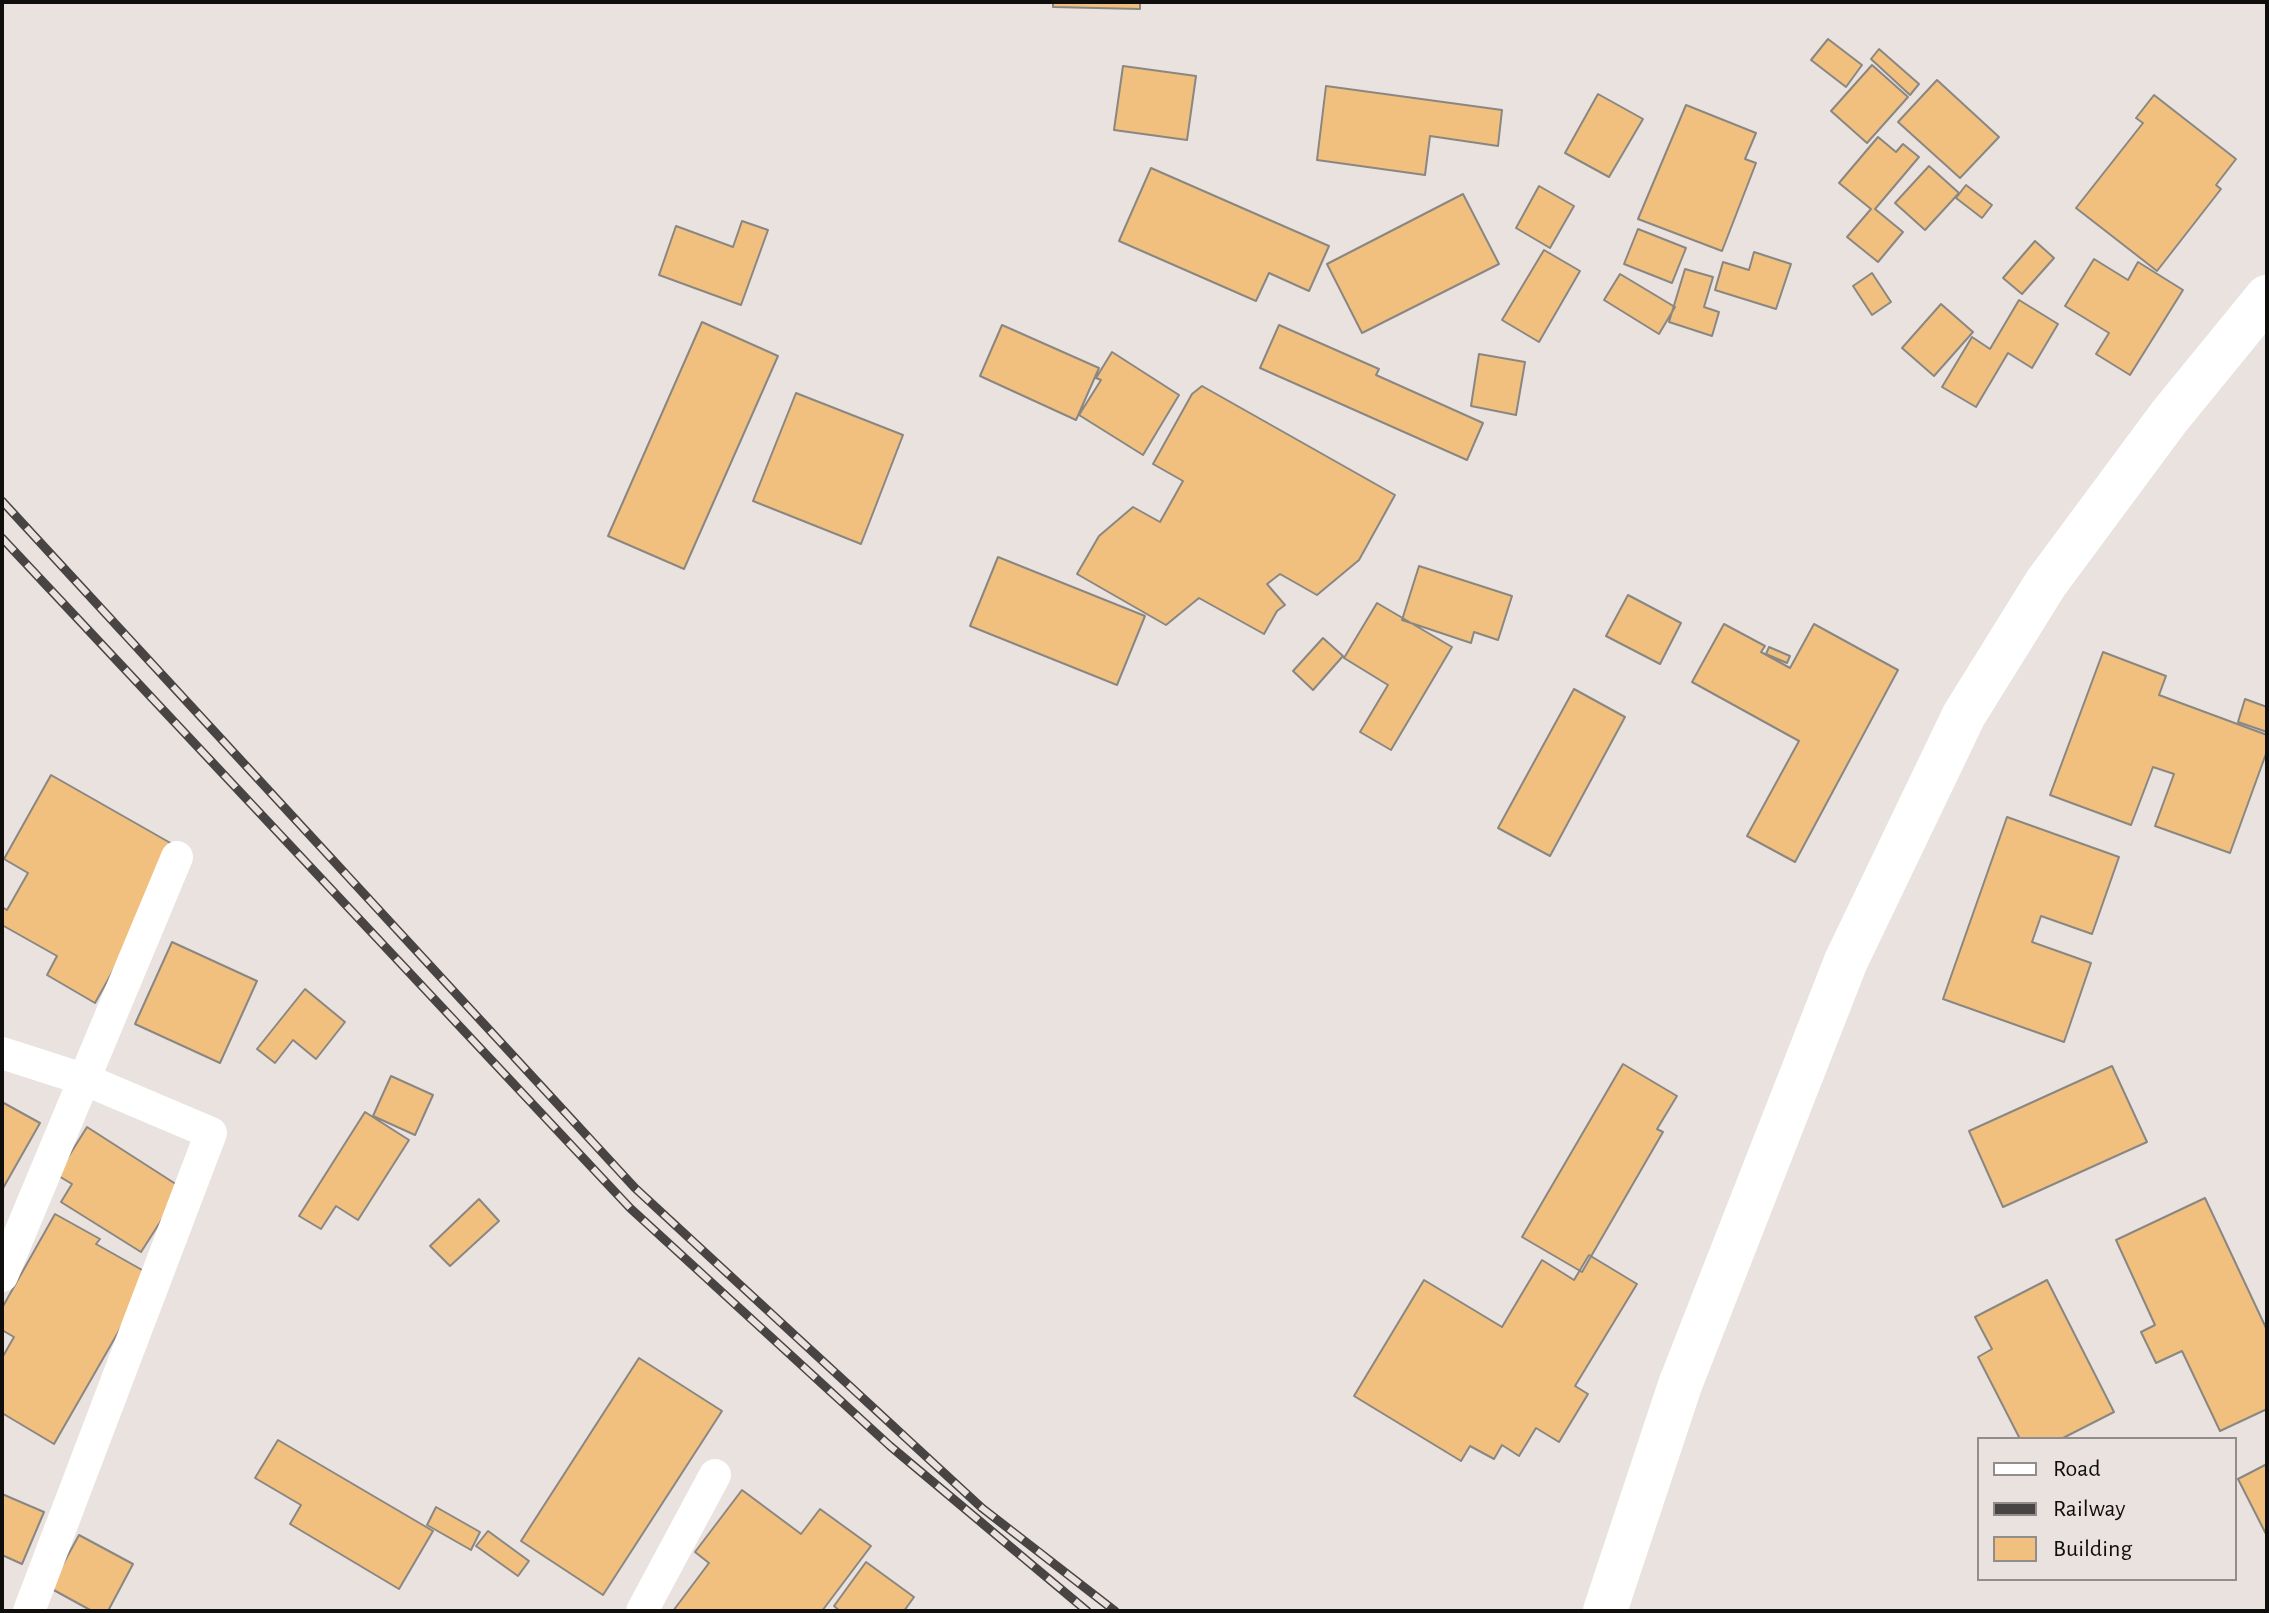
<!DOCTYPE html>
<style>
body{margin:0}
#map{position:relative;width:2269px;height:1613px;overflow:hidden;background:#e9e2df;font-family:"Alegreya Sans",sans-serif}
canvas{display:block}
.frame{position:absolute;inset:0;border:4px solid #100e0d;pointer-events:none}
.legend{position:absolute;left:1977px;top:1437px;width:260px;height:144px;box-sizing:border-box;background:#e9e2df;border:2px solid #928d8b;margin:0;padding:10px 14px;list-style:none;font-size:24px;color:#100e0d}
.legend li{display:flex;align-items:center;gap:16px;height:40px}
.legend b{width:40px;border:2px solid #928d8b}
</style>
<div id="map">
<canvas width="2269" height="1613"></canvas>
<div class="frame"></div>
<ul class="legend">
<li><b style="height:10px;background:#fff"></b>Road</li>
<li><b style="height:10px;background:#484443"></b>Railway</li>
<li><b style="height:22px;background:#f2c07e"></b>Building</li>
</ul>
</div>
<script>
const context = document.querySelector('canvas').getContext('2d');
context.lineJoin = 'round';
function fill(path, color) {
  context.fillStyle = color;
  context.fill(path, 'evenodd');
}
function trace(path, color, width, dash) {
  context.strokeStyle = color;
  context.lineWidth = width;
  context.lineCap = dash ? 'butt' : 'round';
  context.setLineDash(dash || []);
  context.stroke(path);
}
const building = new Path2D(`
 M1053 2H1140V9L1053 7Z
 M1828 39 1862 65 1846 87 1811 60Z
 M1879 49 1919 84 1910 95 1871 59Z
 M1872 65 1908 97 1867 143 1831 111Z
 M1123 66 1196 76 1187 140 1114 130Z
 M1937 80 1999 137 1960 178 1898 122Z
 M1326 86 1502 110 1498 146 1430 136 1425 175 1317 160Z
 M1598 94 1643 119 1609 177 1565 153Z
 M2154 95 2236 159 2216 185 2221 189 2157 271 2076 208 2143 123 2136 118Z
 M1686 105 1756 133 1745 159 1756 163 1722 251 1638 219Z
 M1878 137 1896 152 1903 144 1919 157 1875 209 1903 232 1878 262 1847 237 1871 209 1839 183Z
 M1929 166 1959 193 1925 230 1895 203Z
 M1151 168 1329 246 1309 291 1269 273 1256 301 1119 241Z
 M1966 185 1992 205 1982 218 1956 198Z
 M1539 186 1574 206 1550 248 1516 228Z
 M1463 194 1499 264 1362 333 1327 264Z
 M742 221 768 230 741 305 659 275 676 226 733 247Z
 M1638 229 1686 248 1672 283 1624 264Z
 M2035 241 2054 258 2022 294 2003 278Z
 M1544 250 1580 271 1539 342 1502 320Z
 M1754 252 1791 264 1776 309 1715 290 1723 262 1749 270Z
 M2094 259 2128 280 2138 262 2183 290 2130 375 2096 354 2109 333 2065 306Z
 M1685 269 1713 277 1704 307 1719 312 1712 336 1669 322Z
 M1872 273 1891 302 1872 315 1853 286Z
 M1620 274 1675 307 1659 334 1604 300Z
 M2019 300 2058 324 2032 368 2008 353 1976 407 1942 387 1972 337 1990 349Z
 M1941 304 1973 332 1934 376 1902 348Z
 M702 322 778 356 684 569 608 536Z
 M1002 325 1099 368 1076 420 980 376Z
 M1279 325 1379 369 1376 375 1483 423 1467 460 1260 368Z
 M1112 352 1179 395 1143 455 1079 415 1101 380 1096 378Z
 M1479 354 1525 362 1516 415 1471 406Z
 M1202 386 1395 495 1359 560 1317 595 1280 574 1267 584 1285 605 1277 611 1264 634 1199 598 1166 625 1077 574 1099 536 1133 507 1160 522 1183 481 1153 464 1192 394Z
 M796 393 903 435 861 544 753 501Z
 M998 557 1145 616 1117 685 970 626Z
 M1419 566 1512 596 1498 640 1474 632 1471 643 1402 620Z
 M1628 595 1681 623 1660 664 1606 636Z
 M1377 603 1452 647 1391 750 1360 732 1388 685 1344 658Z
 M1724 624 1765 646 1761 652 1790 668 1814 624 1898 670 1795 862 1747 836 1799 741 1692 682Z
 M1323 638 1343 656 1313 690 1293 671Z
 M1769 647 1790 656 1787 663 1766 654Z
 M2103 652 2166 676 2159 695 2267 735V751L2230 853 2155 826 2174 774 2153 767 2131 825 2050 795Z
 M1574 689 1625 717 1550 856 1498 828Z
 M2245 699 2267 707V732L2238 722Z
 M51 775 181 849 95 1003 47 975 57 956 2 925V907L7 910 28 873 4 859Z
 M2007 817 2119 857 2092 934 2041 916 2032 942 2091 963 2064 1042 1943 999Z
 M172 942 257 981 220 1063 135 1024Z
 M305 989 345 1022 316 1059 293 1040 275 1063 257 1049Z
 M1623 1064 1677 1096 1657 1129 1663 1132 1582 1272 1522 1237Z
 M2112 1066 2147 1142 2003 1207 1969 1131Z
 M391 1076 433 1095 415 1135 373 1116Z
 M2 1102 40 1123 2 1190Z
 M365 1112 409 1140 358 1220 336 1206 321 1229 299 1216Z
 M87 1127 182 1188 141 1252 61 1202 72 1184 57 1175Z
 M2205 1198 2267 1330V1409L2220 1431 2182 1351 2156 1363 2141 1332 2155 1325 2116 1240Z
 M479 1199 499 1221 450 1266 430 1246Z
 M55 1214 100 1239 96 1244 151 1275 54 1444 2 1413V1358L14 1337 2 1330V1308Z
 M1589 1255 1637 1284 1575 1386 1588 1394 1559 1442 1536 1428 1519 1456 1502 1445 1494 1459 1470 1446 1461 1461 1354 1396 1424 1280 1502 1327 1542 1260 1574 1280Z
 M2047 1280 2114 1412 2061 1439H2020L1978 1357 1992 1349 1975 1317Z
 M639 1358 722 1411 603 1595 521 1541Z
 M278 1440 433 1531 399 1589 290 1524 301 1505 255 1478Z
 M2267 1464V1536L2238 1479Z
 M742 1490 801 1534 820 1509 871 1546 822 1611H673L709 1563 695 1552Z
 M2 1494 44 1512 22 1564 2 1555Z
 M436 1507 480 1532 471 1550 427 1525Z
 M488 1531 529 1561 518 1576 476 1546Z
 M79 1535 133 1564 108 1611H92L50 1588Z
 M866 1562 914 1597 904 1611H840L834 1606Z`);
fill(building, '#f2c07e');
trace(building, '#8a8782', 2);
trace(new Path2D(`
 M2 1053 86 1080 211 1133 29 1611
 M2 1276 177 857
 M642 1611 715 1475`), '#fff', 32);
trace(new Path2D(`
 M1605 1611 1680 1385 1846 961 1964 715 2046 583 2169 417 2267 297`), '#fff', 44);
const rail = new Path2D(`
 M2 501 635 1188 982 1508 1115 1611
 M2 538 630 1208 890 1446 1087 1611`);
trace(rail, '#484443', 9);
trace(rail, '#e9e2df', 6, [18]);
</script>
